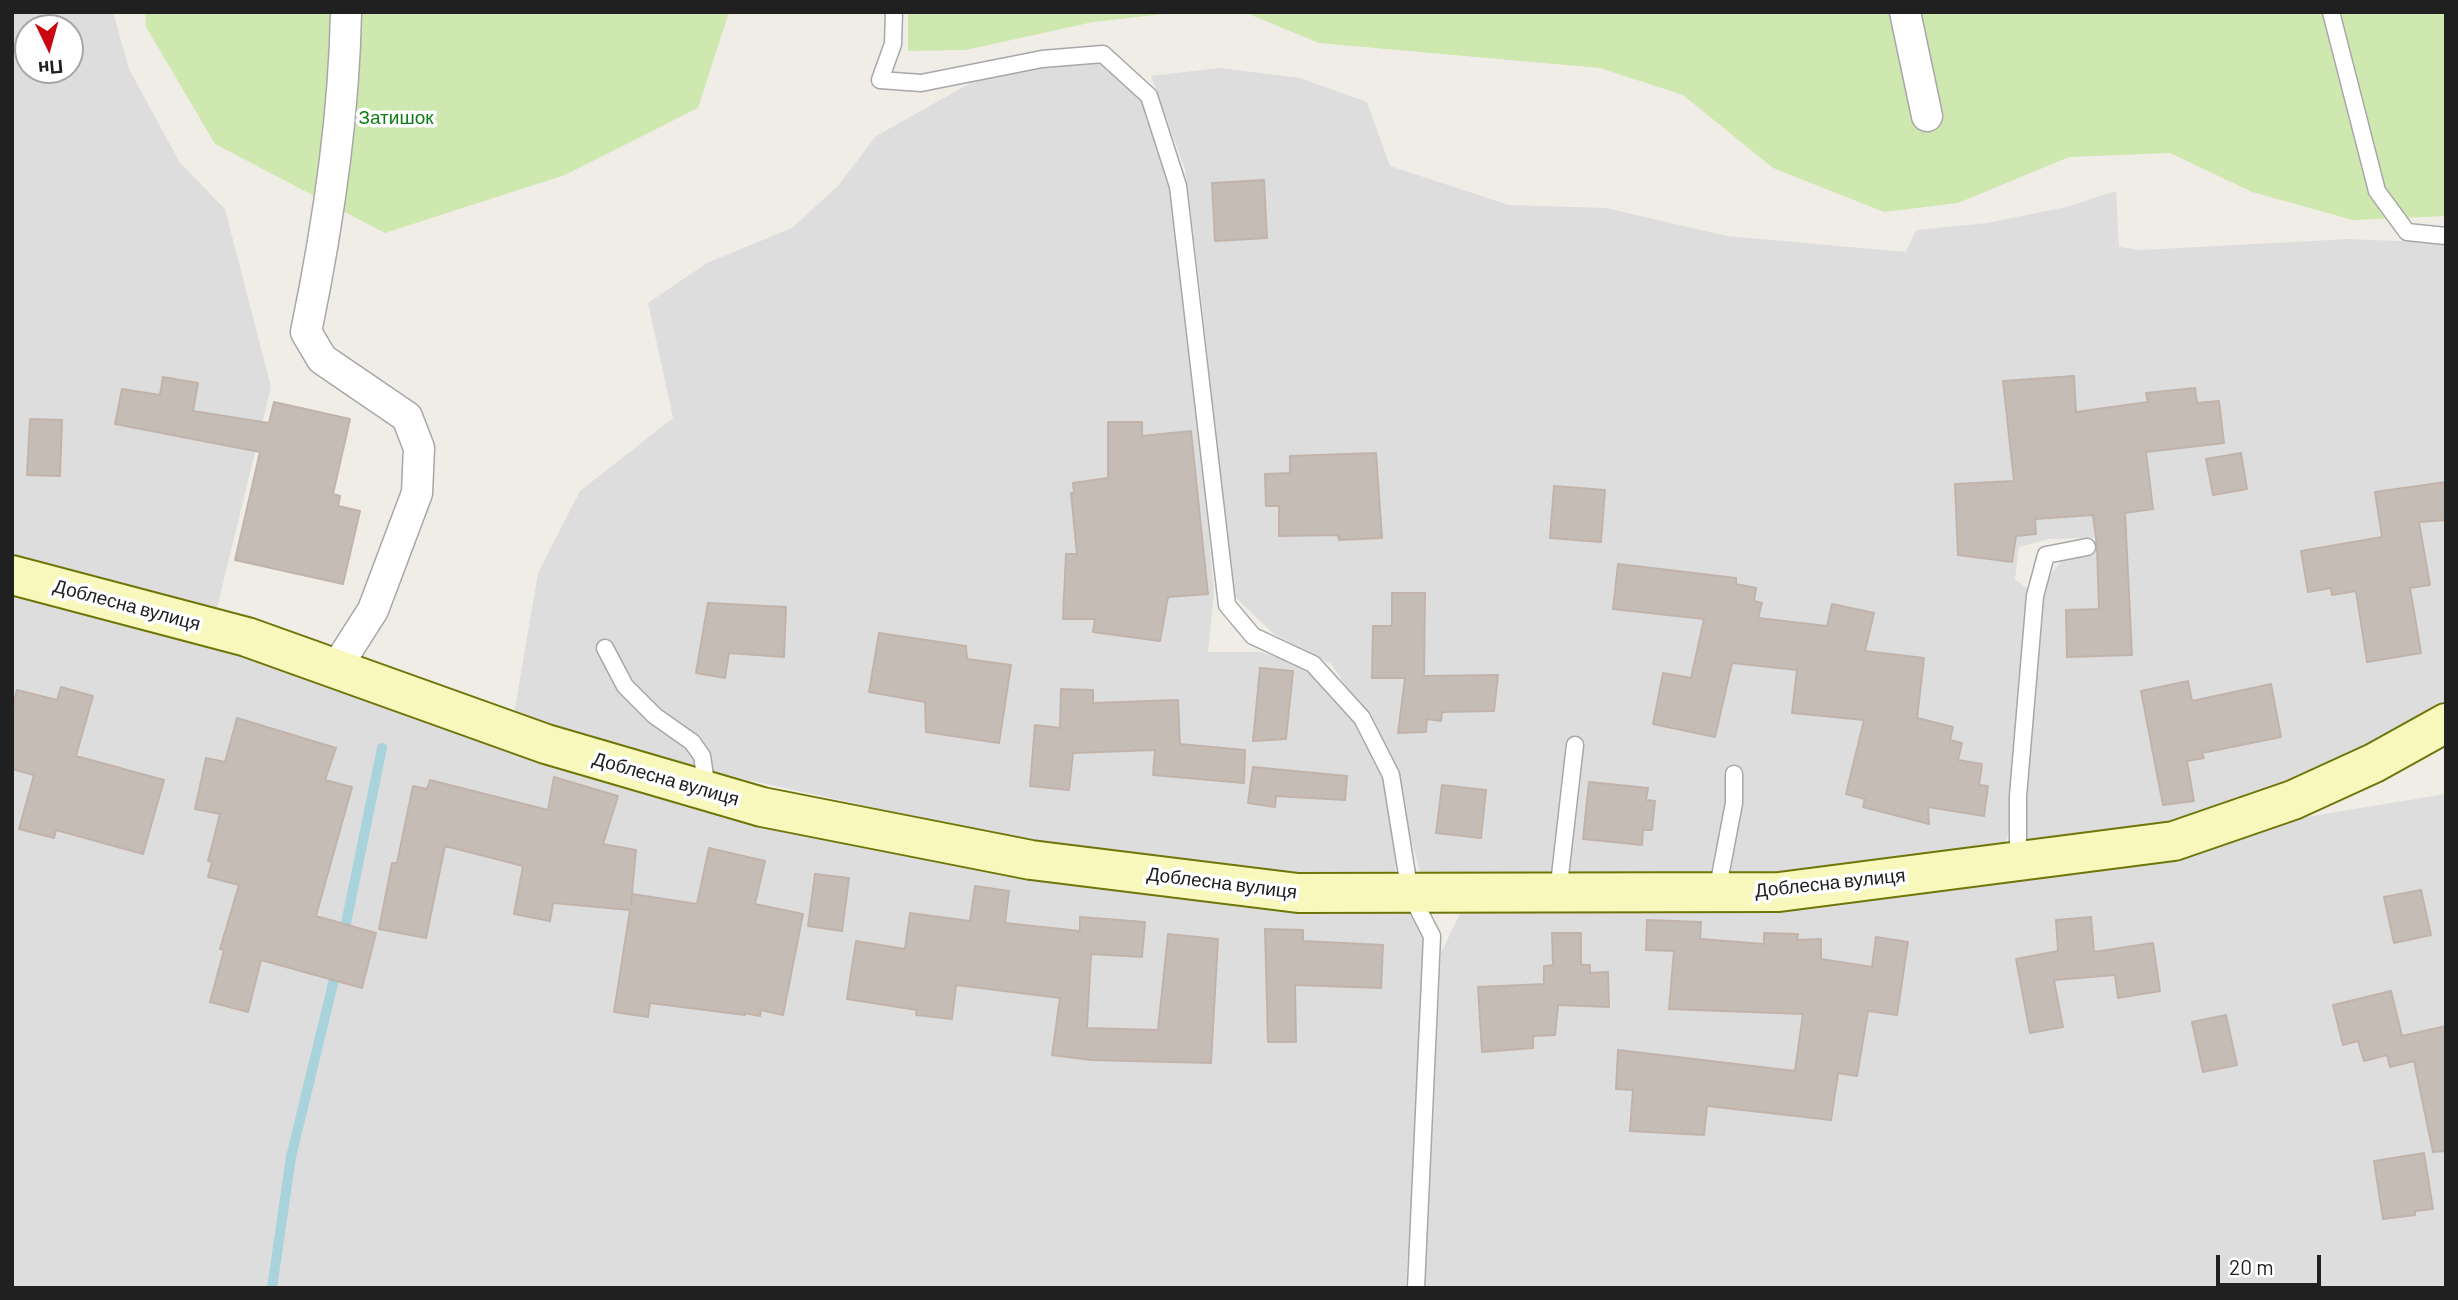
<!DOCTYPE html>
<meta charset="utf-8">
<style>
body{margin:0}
#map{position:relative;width:2458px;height:1300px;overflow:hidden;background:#f0ede7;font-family:Barlow,sans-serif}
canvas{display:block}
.frame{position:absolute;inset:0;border:14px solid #202020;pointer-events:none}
.north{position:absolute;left:14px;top:14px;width:70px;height:70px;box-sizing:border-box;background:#fff;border:2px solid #a6a6a6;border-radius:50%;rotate:175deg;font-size:19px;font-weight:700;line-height:28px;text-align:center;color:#202020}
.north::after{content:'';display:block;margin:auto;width:24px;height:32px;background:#ca0710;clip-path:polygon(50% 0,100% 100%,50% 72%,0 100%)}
.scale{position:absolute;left:2216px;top:1255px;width:105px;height:32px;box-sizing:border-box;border:4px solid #202020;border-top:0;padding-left:9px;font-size:21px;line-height:24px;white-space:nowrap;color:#202020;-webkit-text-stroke:5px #fff;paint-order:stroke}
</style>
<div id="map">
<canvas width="2458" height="1300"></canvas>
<div class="frame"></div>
<div class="north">Пн</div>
<div class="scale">20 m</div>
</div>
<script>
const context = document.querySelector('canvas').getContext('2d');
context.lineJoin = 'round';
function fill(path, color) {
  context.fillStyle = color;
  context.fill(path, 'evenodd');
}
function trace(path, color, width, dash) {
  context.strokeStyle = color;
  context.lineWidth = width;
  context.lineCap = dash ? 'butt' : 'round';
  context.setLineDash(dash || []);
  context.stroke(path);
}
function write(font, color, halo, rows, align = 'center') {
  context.font = font + ' Barlow,sans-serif';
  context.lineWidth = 7;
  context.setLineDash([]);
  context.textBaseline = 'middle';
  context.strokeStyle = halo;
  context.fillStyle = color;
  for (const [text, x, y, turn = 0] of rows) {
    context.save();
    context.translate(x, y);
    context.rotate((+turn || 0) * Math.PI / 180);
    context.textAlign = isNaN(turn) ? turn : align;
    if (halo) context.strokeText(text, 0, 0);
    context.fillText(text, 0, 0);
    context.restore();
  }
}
fill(new Path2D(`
 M12 12H113L129 69 180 163 225 209 271 387 217 608 12 558ZM28 28H70V70H28Z
 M1068 60 1110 65 1145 99 1173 183 1188 294 1214 592 1208 652H1259L1301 663 1344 708 1364 734 1389 778 1397 826 1395 878 1266 873 1037 843 679 765 514 714 538 573 580 491 673 418 648 303 707 263 792 228 838 186 876 136 985 75 1019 73Z
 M1220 68 1300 78 1367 102 1390 166 1509 205 1606 208 1727 236 1906 252 1916 230 1987 223 2066 207 2116 191 2119 247 2142 250 2349 239 2446 243V706L2423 724 2190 824 2025 847 2036 595 2061 561 2095 554V538L2049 539 2019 547 2015 579 2029 590 2009 832 2002 853 1732 879 1422 880 1391 765 1370 721 1331 664 1274 634 1230 592 1201 295 1185 169 1151 76Z
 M12 590 146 624 572 765 1409 905 1426 934 1406 1288H12Z
 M2446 794V1288H1425L1441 953 1464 905 1747 909Z`), '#dedddd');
fill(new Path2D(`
 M145 12H729L698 108 565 175 385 233 215 144 146 27Z
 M908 12H1181L1093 22 966 50 908 51Z
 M1244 12H2446V216L2353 220 2252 192 2170 153 2069 157 1958 203 1884 212 1773 168 1683 95 1600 68 1319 43Z`), '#cee8af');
trace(new Path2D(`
 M343 938 382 748
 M272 1288 291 1157 337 967`), '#a9d3dc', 10);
const building = new Path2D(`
 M1264 180 1267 238 1215 241 1212 183Z
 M2074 376 2076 412 2148 402 2146 393 2195 388 2197 403 2219 401 2224 443 2146 452 2153 509 2125 513 2132 655 2067 657 2066 610 2099 609 2097 546 2093 515 2035 519 2036 534 2016 536 2012 562 1958 555 1955 484 2014 481 2003 381Z
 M163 377 198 383 193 411 269 423 274 402 350 419 333 494 340 496 338 506 360 511 343 584 235 560 260 452 115 424 122 389 160 395Z
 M30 419 62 420 60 476 27 475Z
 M1108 422H1142V436L1191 431 1208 594 1168 597 1160 641 1093 632 1095 619H1063L1066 554H1077L1071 493H1074L1073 483 1108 478Z
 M1376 453 1382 538 1339 540 1338 535 1279 536V506H1266L1265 474 1290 473V456Z
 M2241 453 2247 489 2213 495 2206 459Z
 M2446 482V520L2419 522 2430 585 2410 588 2421 653 2367 662 2356 591 2332 595 2331 588 2308 592 2301 551 2382 537 2375 492Z
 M1554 486 1605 490 1601 542 1550 538Z
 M1618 564 1736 578V584L1756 588 1754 601 1762 603 1758 618 1827 626 1832 604 1874 613 1865 651 1924 658 1917 718 1953 727 1950 740 1962 743 1958 760 1982 764 1979 785 1988 786 1984 816 1928 807 1929 824 1863 807 1865 799 1846 794 1864 720 1792 713 1797 670 1732 663 1715 737 1653 724 1663 673 1691 678 1704 619 1613 609Z
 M1392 593H1425L1424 676 1498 675 1494 711 1442 712 1441 721 1427 719 1426 732 1398 733 1405 678H1372L1373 626H1392Z
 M708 603 786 607 784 657 729 653 725 678 696 673Z
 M879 633 966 646 967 659 1011 665 999 743 926 732 925 702 869 692Z
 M1260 668 1293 671 1286 739 1253 741Z
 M2188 681 2192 701 2271 684 2281 737 2202 753 2204 758 2187 761 2194 801 2163 805 2141 691Z
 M61 687 93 696 76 756 164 780 143 854 56 830 54 838 19 829 34 775 12 769V709L17 690 57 700Z
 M1061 689 1093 690V703L1178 700 1180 744 1245 750 1244 783 1153 775 1155 750 1073 753 1069 790 1030 786 1035 725 1060 728Z
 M237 718 336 748 325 780 352 787 316 916 376 933 362 988 261 960 248 1012 210 1002 224 950 220 949 239 885 208 877 212 862 208 861 220 814 195 809 206 758 225 762Z
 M1253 767 1347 776 1345 800 1276 796 1275 807 1248 803Z
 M554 777 618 796 603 844 636 850 631 905 632 894 697 904 709 848 765 861 755 904 803 914 783 1015 761 1010 760 1016 745 1013V1015L650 1003 648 1017 614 1012 630 910 553 903 550 921 514 914 523 866 445 846 426 938 379 929 392 863H397L413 786 427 789 430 780 548 810Z
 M1589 782 1648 788 1646 800 1655 801 1652 830H1643L1642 845 1583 839Z
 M1442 785 1486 790 1481 838 1436 833Z
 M815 874 849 878 842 931 808 926Z
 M975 886 1009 891 1005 923 1080 931V917L1145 922 1142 957 1091 954 1087 1028 1158 1030 1168 934 1218 939 1211 1063 1091 1060 1052 1055 1060 998 956 985 952 1019 916 1015 917 1010 847 999 856 941 905 949 910 913 970 921Z
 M2421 890 2431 935 2394 943 2384 897Z
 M2091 917 2094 952 2153 943 2160 991 2118 998 2115 975 2054 980 2063 1027 2030 1033 2016 959 2058 951 2056 920Z
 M1647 920 1701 922 1700 939 1764 944V933L1798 934 1797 940 1821 939V959L1872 967 1876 937 1908 942 1897 1015 1868 1011 1857 1076 1838 1073 1831 1120 1707 1106 1704 1135 1630 1131 1633 1090 1616 1089 1618 1050 1795 1071 1803 1014 1669 1009 1674 951 1646 950Z
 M1265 929 1303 930V941L1383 945 1381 988 1295 985 1296 1042H1268Z
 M1552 933H1581V965H1590V973L1608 972 1609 1007 1558 1005 1555 1035 1533 1036V1048L1482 1052 1478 987 1544 984V966L1553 965Z
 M2391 991 2402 1036 2446 1026V1151L2433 1152 2414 1061 2390 1067 2387 1055 2364 1061 2358 1041 2343 1045 2333 1005Z
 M2226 1015 2237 1065 2203 1072 2192 1022Z
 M2424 1153 2433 1209 2415 1211V1215L2383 1219 2374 1161Z`);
fill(building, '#c5bcb6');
trace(building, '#c2b3aa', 2);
const lane = new Path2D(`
 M894 12 893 44 880 80 921 83 1042 59 1103 54 1149 96 1178 186 1227 605 1253 636 1313 664 1362 718 1391 775 1410 893 1432 936 1416 1288
 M2331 12 2377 191 2407 232 2446 236
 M605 648 625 686 655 716 692 742 702 756 707 789
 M2018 861V796L2035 596 2046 555 2087 547
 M1717 892 1734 803V774
 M1558 893 1575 745`);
const street = new Path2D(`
 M1905 12 1927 116
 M336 668 373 610 417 493 419 448 407 417 322 359 306 332C328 226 344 121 346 12`);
const secondary = new Path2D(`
 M12 575 247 637 546 744 762 807 1031 860 1298 893 1779 892 2174 841 2293 800 2374 763 2446 723`);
trace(lane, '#a7a7a7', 19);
trace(street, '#a7a7a7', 33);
trace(secondary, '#6f7609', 42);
trace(lane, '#fff', 16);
trace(street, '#fff', 30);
trace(secondary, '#f8f8bd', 38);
write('19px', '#0f7d13', '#fff', [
 ["Затишок",396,118]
]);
write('19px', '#202020', '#fff', [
 ["Доблесна вулиця",127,605,15],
 ["Доблесна вулиця",666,779,16],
 ["Доблесна вулиця",1222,883,7],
 ["Доблесна вулиця",1830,883,-6]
]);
</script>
